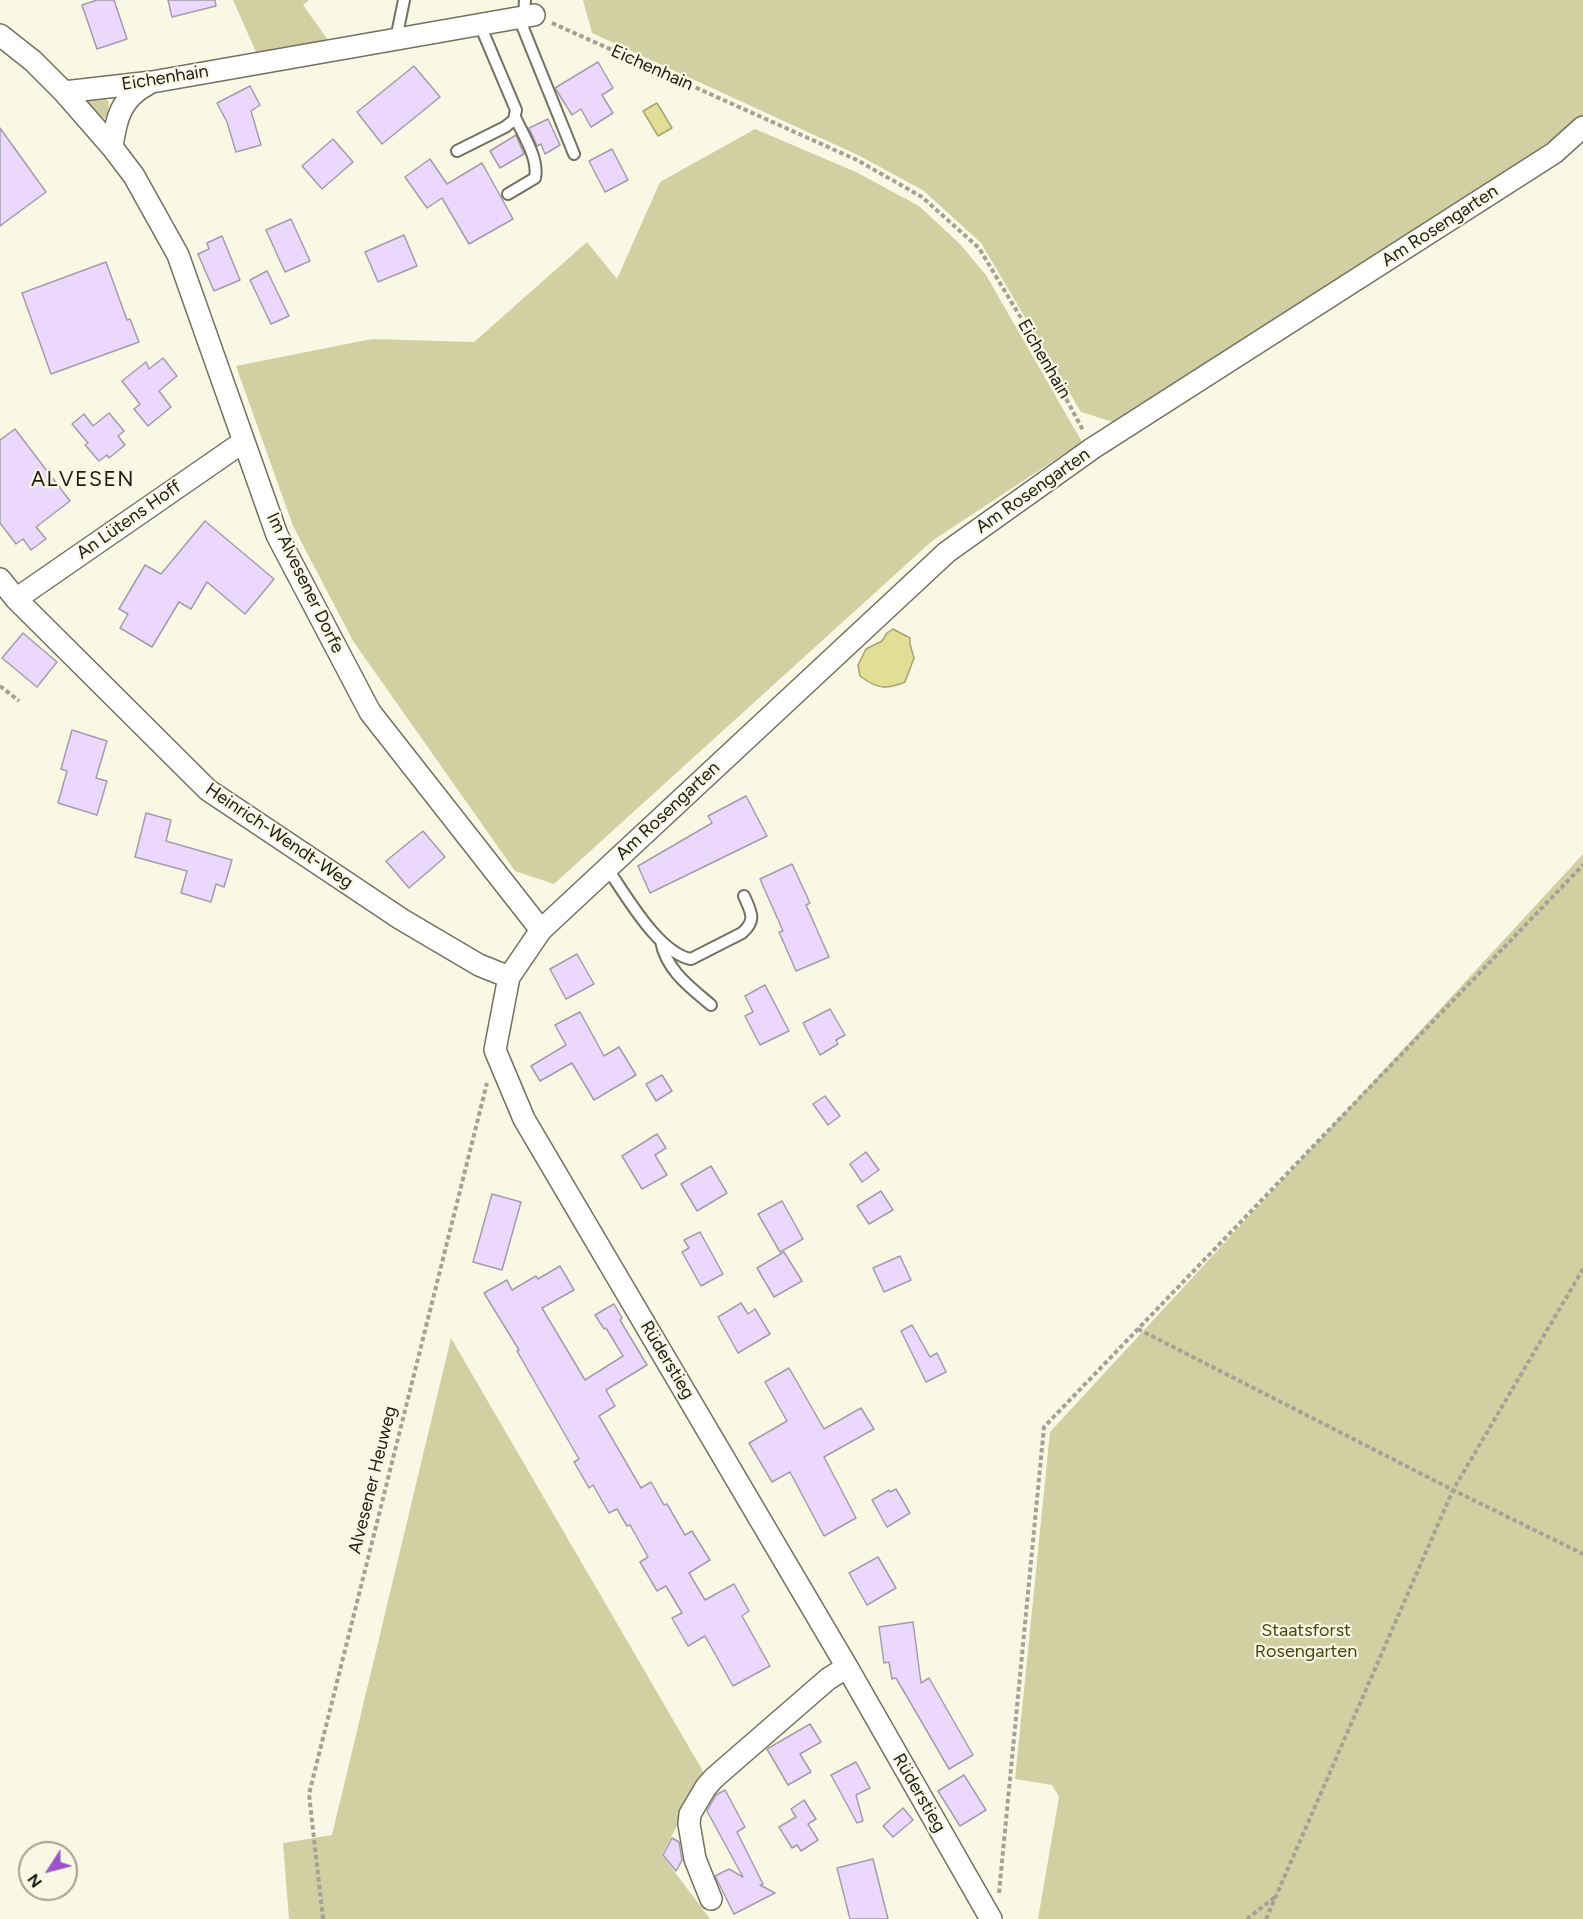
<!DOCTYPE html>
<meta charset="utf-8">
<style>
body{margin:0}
#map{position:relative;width:1583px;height:1919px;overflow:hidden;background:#f9f8e5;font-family:Figtree,sans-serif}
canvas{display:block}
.north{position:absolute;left:18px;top:1841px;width:60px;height:60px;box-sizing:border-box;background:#f9f8e5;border:2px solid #a1a092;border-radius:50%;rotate:234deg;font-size:16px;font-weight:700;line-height:24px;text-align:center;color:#1c1b15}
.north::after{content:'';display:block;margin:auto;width:21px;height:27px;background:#9b55c9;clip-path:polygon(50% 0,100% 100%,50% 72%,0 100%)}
</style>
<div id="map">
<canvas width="1583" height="1919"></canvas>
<div class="north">N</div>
</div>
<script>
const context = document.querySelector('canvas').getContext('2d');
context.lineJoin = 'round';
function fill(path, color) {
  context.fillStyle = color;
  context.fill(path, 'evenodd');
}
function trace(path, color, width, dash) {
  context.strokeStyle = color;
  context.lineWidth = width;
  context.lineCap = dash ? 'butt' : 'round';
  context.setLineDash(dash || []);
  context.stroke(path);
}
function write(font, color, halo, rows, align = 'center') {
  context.font = font + ' Figtree,sans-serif';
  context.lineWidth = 4.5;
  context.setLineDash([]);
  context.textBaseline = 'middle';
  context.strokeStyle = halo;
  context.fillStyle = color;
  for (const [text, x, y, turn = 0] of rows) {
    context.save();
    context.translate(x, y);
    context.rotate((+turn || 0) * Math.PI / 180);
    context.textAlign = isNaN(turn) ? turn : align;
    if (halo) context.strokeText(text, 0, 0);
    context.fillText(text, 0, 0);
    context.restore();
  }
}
fill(new Path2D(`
 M233 0H309L303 5 328 40 256 52Z
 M583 0H1583V118L1575 125 1316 294 1113 422 1081 412 981 243 924 191 860 156 592 33Z
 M93 96 109 101 108 117 98 120 83 103Z
 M755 129 856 172 919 206 960 244 986 275 1082 442 932 541 554 884 515 871 353 641 293 526 236 366 372 339 474 342 587 242 617 279 660 182Z
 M1583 854V1919H1038L1059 1797 1052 1785 1015 1779 1050 1432Z
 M451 1338 704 1773 662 1855 710 1919H289L283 1843 332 1835Z`), '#d2d0a3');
const water = new Path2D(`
 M657 103 672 128 658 136 643 111Z
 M893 629 910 638V644L914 658 905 682C886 690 877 689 860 676L858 665 866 649 882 641 887 633Z`);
fill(water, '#e2de97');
trace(water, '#a7a470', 1.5);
const building = new Path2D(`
 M97 0H114L127 39 97 49 82 5Z
 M168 0H215L216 6 172 17Z
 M598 62 613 88 602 95 613 113 591 127 581 109 572 115 555 88Z
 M414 66 440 97 382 144 357 112Z
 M250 86 260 105 251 111 261 145 236 152 227 122 217 103Z
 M548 119 560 145 545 154 541 144 537 146 529 128Z
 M0 128 46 192 0 226Z
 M516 135 524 154 500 168 490 151Z
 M333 139 353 162 322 189 302 166Z
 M612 149 628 180 605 192 589 161Z
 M430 159 447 184 482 163 513 219 469 244 442 198 427 208 405 177Z
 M291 219 310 261 285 272 266 230Z
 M404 235 417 266 378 282 365 252Z
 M222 236 240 280 214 291 198 254 209 249 207 243Z
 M106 262 127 320 130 319 139 342 51 374 22 293Z
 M267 271 289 316 271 324 250 280Z
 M163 358 177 376 159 391 171 407 148 426 134 409 140 404 122 381 146 362 149 369Z
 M109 413 124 431 118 436 125 445 109 458 107 455 99 461 85 445 88 443 72 424 84 414 93 426Z
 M15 429 70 501 36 527 46 539 31 550 23 539 16 544 0 523V440Z
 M205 521 274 579 245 614 207 582 191 609 179 602 152 647 120 628 128 614 119 609 145 565 161 574Z
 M23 633 57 662 37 687 2 658Z
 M72 730 107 741 96 778 107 781 97 815 58 803 67 771 61 769Z
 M746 796 767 836 650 893 638 866 712 823 708 816Z
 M146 813 171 820 166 841 232 860 224 887 216 884 211 902 181 893 187 871 135 857Z
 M423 831 445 857 409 888 386 861Z
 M792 864 810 903 806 905 829 957 796 971 779 932 783 931 760 879Z
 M577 954 594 984 566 999 550 969Z
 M765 985 789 1031 760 1045 745 1016 753 1012 745 996Z
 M830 1009 845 1035 836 1040 838 1044 820 1055 803 1023Z
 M580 1012 604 1056 619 1047 636 1075 594 1100 572 1063 540 1081 531 1066 566 1045 555 1025Z
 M662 1075 672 1091 656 1101 646 1084Z
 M825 1096 840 1116 828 1125 813 1104Z
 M657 1134 666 1148 655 1155 667 1175 642 1189 622 1156Z
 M866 1152 879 1170 862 1182 850 1164Z
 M711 1166 727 1193 697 1211 681 1184Z
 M881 1191 893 1210 869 1224 857 1206Z
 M492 1194 521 1202 502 1270 473 1262Z
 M782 1201 803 1239 780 1252 758 1214Z
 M700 1232 723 1274 701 1286 682 1252 689 1248 684 1240Z
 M784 1252 802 1281 774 1297 757 1268Z
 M900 1256 911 1280 884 1292 873 1268Z
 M560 1266 574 1290 542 1308 585 1380 623 1356 606 1328 604 1329 595 1315 614 1304 622 1318 620 1320 647 1365 606 1390 615 1406 599 1416 641 1488 651 1482 664 1505 667 1504 685 1535 692 1531 710 1560 689 1573 705 1600 734 1584 749 1611 742 1616 770 1666 733 1686 705 1636 688 1646 672 1618 682 1613 666 1586 657 1591 640 1562 648 1557 630 1525 627 1526 617 1509 609 1513 593 1485 589 1488 574 1462 579 1459 517 1351 519 1350 484 1293 507 1280 512 1290 536 1276 538 1279Z
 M741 1303 748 1314 755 1309 770 1334 738 1353 718 1317Z
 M912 1325 930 1357 937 1353 946 1372 926 1382 901 1331Z
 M789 1368 824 1429 861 1408 874 1429 824 1457 856 1518 824 1536 790 1472 772 1482 749 1443 787 1421 765 1382Z
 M896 1489 910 1513 887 1527 872 1500 889 1490 890 1492Z
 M878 1557 896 1588 867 1605 849 1573Z
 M913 1622 921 1683 929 1678 973 1755 949 1769 896 1678 892 1679 889 1662 884 1663 879 1627Z
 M810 1724 821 1742 800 1754 811 1772 788 1785 767 1749Z
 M856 1762 870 1788 856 1795 863 1821 857 1823 831 1775Z
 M964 1775 986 1810 960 1826 938 1791Z
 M725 1790 745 1827 737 1832 763 1884 760 1885 775 1893 734 1914 715 1876 729 1869 743 1877 707 1811 716 1795Z
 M804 1800 816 1819 808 1824 818 1840 801 1851 797 1845 792 1848 779 1827 796 1817 791 1809Z
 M903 1808 913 1820 893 1837 883 1826Z
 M672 1838 679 1842 682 1860 676 1871 663 1855Z
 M873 1859 888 1919H850L837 1868Z`);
fill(building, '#edd8fd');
trace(building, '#a49cac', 1.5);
const service = new Path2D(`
 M524 17 525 0
 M519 18 574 154
 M396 39 404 0
 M457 151 505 127 514 120 516 110 480 25
 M508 194 535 178C539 158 523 135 515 117
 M607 868C626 895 658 953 691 959L742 933C757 920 751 912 744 896
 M661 941C666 970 690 987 711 1005`);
const minor = new Path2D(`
 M0 35 33 61 64 92 112 147 134 176 178 255 277 535 370 712 541 930
 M64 92 152 82 534 15
 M112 147C116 118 121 98 148 84
 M0 579 16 599 208 790 401 919 479 965 509 977
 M16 599 243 442
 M711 1899 695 1859 689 1824 690 1814 706 1787 714 1778 828 1679 847 1667
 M991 1919 847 1667 524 1119 495 1050 509 977 541 930 947 552 1093 448 1554 153 1583 127`);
trace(service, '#727261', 14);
trace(minor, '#727261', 24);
trace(new Path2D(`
 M552 23 857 160 922 197 979 248 1036 343 1084 432
 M0 686 19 701
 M1138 1329 1453 1490 1583 1554
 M999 1893 1044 1427 1583 865
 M323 1919 309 1794 487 1083
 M1247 1919 1275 1897
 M1266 1919 1453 1490 1583 1269`), '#a3a294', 4, [4.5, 3]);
trace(service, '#fff', 10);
trace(minor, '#fff', 21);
write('18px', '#1c1b15', '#f9f8e5', [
 ["Eichenhain",652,68,24],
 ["Eichenhain",165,78,-9],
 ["Am Rosengarten",1440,226,-33],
 ["Eichenhain",1044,359,60],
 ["Am Rosengarten",1033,491,-35],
 ["An Lütens Hoff",129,520,-35],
 ["Im Alvesener Dorfe",305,583,64],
 ["Am Rosengarten",668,811,-43],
 ["Heinrich-Wendt-Weg",279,836,34],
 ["Rüderstieg",667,1360,59],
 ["Alvesener Heuweg",373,1480,-76],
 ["Rüderstieg",919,1793,60]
]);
write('18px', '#49440e', '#f9f8e5', [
 ["Staatsforst",1306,1631],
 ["Rosengarten",1306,1652]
]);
context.letterSpacing = '1.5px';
write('21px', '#1c1b15', '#f9f8e5', [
 ["ALVESEN",83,480]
]);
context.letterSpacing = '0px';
</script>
